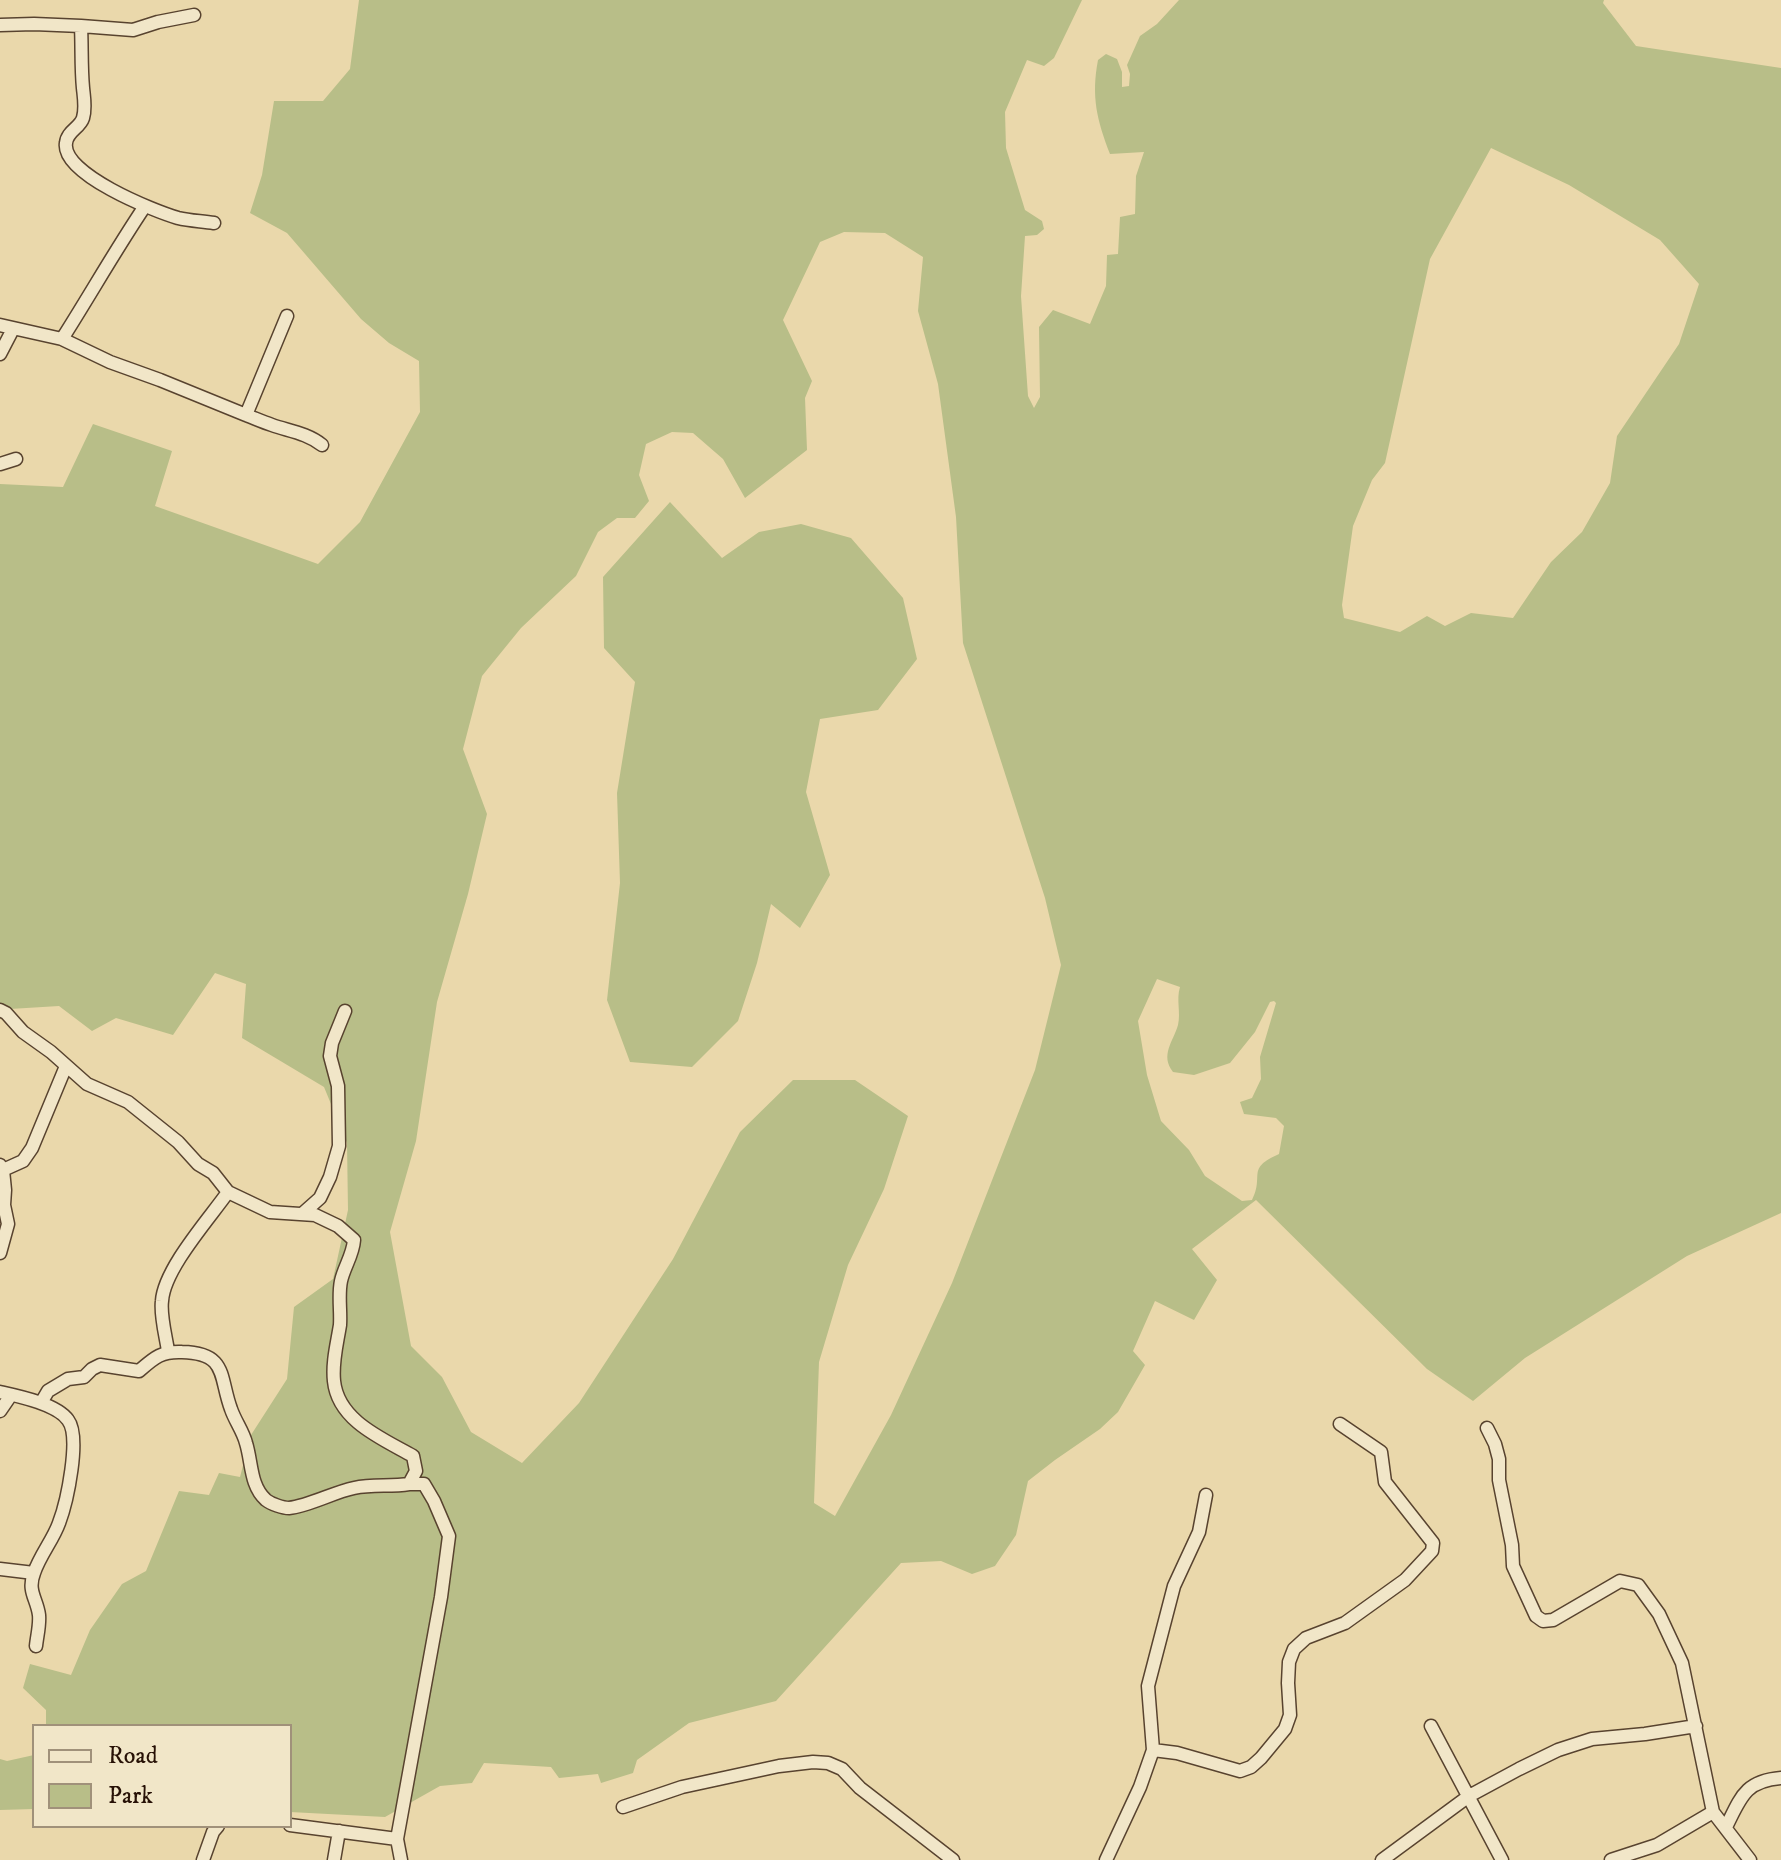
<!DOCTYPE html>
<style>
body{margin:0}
#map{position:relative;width:1781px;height:1860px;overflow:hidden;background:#ead8ab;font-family:"IM FELL DW Pica",serif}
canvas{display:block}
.legend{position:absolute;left:32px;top:1724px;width:260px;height:104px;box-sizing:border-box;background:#f1e6c8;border:2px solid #a0917a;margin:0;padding:10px 14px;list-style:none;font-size:24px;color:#271106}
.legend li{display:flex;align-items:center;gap:16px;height:40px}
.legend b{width:40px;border:2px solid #a0917a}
</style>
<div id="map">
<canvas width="1781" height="1860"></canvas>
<ul class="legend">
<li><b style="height:10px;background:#f1e6c8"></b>Road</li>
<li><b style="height:22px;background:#b8be88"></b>Park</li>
</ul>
</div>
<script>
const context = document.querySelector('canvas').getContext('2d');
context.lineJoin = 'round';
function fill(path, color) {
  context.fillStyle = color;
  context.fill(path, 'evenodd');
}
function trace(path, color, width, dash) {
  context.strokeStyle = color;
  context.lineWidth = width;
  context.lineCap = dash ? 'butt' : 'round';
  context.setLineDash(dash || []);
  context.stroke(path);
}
fill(new Path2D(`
 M359 0H1082L1054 58 1044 66 1027 60 1005 112 1006 148 1025 210 1042 221 1044 229 1037 235 1025 236 1021 296 1028 396 1034 408 1040 397 1039 327 1053 310 1090 324 1106 286 1107 255 1118 254 1120 217 1135 214 1136 176 1144 152 1110 154C1097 120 1091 97 1098 60L1106 54 1117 59 1122 72V87L1129 86 1130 74 1127 65 1140 36 1157 24 1179 0H1604L1603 3 1636 46 1781 68V1213L1687 1256 1525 1358 1473 1401 1427 1369 1256 1200 1192 1249 1217 1280 1194 1320 1155 1301 1133 1351 1145 1365 1118 1412 1100 1429 1055 1460 1028 1481 1016 1535 995 1566 972 1574 941 1561 901 1563 776 1701 689 1723 637 1760 633 1773 601 1783 598 1774 559 1778 551 1767 484 1763 472 1783 440 1786 385 1817 290 1812V1726H46V1710L23 1688 30 1664 71 1675 90 1630 122 1584 146 1571 179 1491 209 1495 219 1473 240 1477 251 1435 287 1379 294 1307 333 1279 348 1210 347 1143 324 1087 242 1038 246 984 215 973 173 1035 116 1018 92 1031 59 1006 10 1009 0 1003V484L63 487 93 424 172 451 155 506 318 564 360 522 420 412 419 361 389 343 361 319 287 233 250 213 262 175 274 101H323L350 69ZM1491 148 1569 185 1660 240 1699 284 1679 344 1617 436 1610 483 1582 532 1551 562 1513 618 1471 613 1445 626 1427 616 1400 632 1344 618 1342 605 1353 526 1372 480 1385 463 1430 259ZM844 232 885 233 923 257 918 311 938 384 956 517 963 643 1045 898 1061 965 1035 1070 952 1283 891 1415 835 1516 814 1503 819 1362 848 1265 884 1189 908 1116 855 1080H793L740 1132 673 1259 579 1403 522 1463 471 1432 442 1377 411 1346 390 1232 416 1141 437 1002 468 894 487 814 463 749 482 676 521 628 576 576 598 532 617 518H635L649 501 639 475 646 444 672 432 693 433 723 459 745 498 807 450 805 398 812 381 783 320 820 242ZM1157 979 1180 987C1176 1000 1181 1012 1178 1025 1173 1042 1160 1055 1173 1072L1194 1075 1230 1063 1255 1032 1270 1002 1274 1001 1276 1003 1260 1057 1261 1079 1252 1098 1240 1102 1244 1114 1276 1118 1284 1126 1279 1154C1245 1169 1265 1175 1252 1200L1242 1201 1205 1176 1189 1150 1161 1121 1147 1075 1138 1021Z
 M670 502 722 558 759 532 801 524 851 538 903 598 917 659 878 710 820 719 806 792 830 875 800 928 771 904 757 963 738 1021 692 1067 630 1062 607 1000 620 883 617 793 635 682 604 648 603 577Z
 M34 1755V1809L0 1810V1759L7 1761Z`), '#b8be88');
const street = new Path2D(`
 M0 25 34 24 81 26C82 47 81 67 83 88 84 98 86 108 83 118 80 128 67 131 66 143 61 174 154 211 178 218 190 221 202 221 214 223
 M81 26 133 30 158 22 194 15
 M0 325 62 339 110 362 160 380 246 415 287 316
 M62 339C90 295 116 249 145 206
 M0 354 13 329
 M246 415C254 418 263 422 272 425 289 431 307 433 322 445
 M0 464 16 459
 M0 1010 6 1013 23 1032 51 1052 87 1084 128 1102 178 1142 198 1164 213 1173 228 1192 270 1212 315 1215 338 1226 354 1240C353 1255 344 1267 341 1281 338 1295 341 1311 340 1325 337 1344 332 1362 334 1381 338 1421 383 1439 413 1456L416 1471 409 1484C390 1487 373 1484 354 1488 334 1492 309 1506 289 1508 283 1508 271 1504 266 1500 250 1486 252 1462 246 1443 243 1431 235 1421 231 1409 219 1377 228 1353 182 1352 161 1351 154 1358 139 1371L100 1365 92 1369 84 1377 68 1379 48 1391 41 1403
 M0 1165 3 1170 5 1190 4 1205 8 1224 0 1253
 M3 1170 23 1161 32 1148 66 1066
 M302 1214 320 1198 330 1177 339 1146 338 1086 330 1056 332 1043 345 1011
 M168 1351C166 1337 160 1315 162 1301 164 1269 209 1219 228 1192
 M0 1392C18 1396 57 1404 68 1420 81 1437 67 1502 59 1523 53 1540 40 1555 34 1573 27 1591 37 1599 39 1615 40 1625 37 1636 36 1646
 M0 1411 11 1395
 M1487 1428 1495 1444 1499 1459V1480L1512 1545 1513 1566 1536 1616 1543 1621 1553 1620 1620 1581 1638 1585 1659 1614 1682 1663 1713 1812 1750 1860
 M0 1569 34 1573
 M1431 1726 1502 1860
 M1153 1750 1177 1753 1240 1771 1251 1767 1261 1758 1285 1729 1290 1715 1288 1683 1289 1662 1294 1649 1306 1638 1345 1623 1405 1580 1432 1551 1433 1543 1385 1482 1381 1452 1340 1424
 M623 1807 682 1787 779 1766 813 1762 828 1763 842 1769 860 1788 953 1860
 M290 1825 397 1839
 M1726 1827C1741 1797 1745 1781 1781 1778
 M203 1860 213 1832 218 1826
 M334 1860 339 1831
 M401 1860 397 1839 441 1597 449 1536 434 1501 424 1484H409
 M1106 1860 1140 1787 1153 1750 1148 1686 1174 1586 1199 1532 1206 1495
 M1382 1860 1469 1796 1519 1769 1558 1750 1592 1739 1645 1734 1696 1726
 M1611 1860 1657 1845 1713 1812`);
trace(street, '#58432f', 15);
trace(street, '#f1e6c8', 12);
</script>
